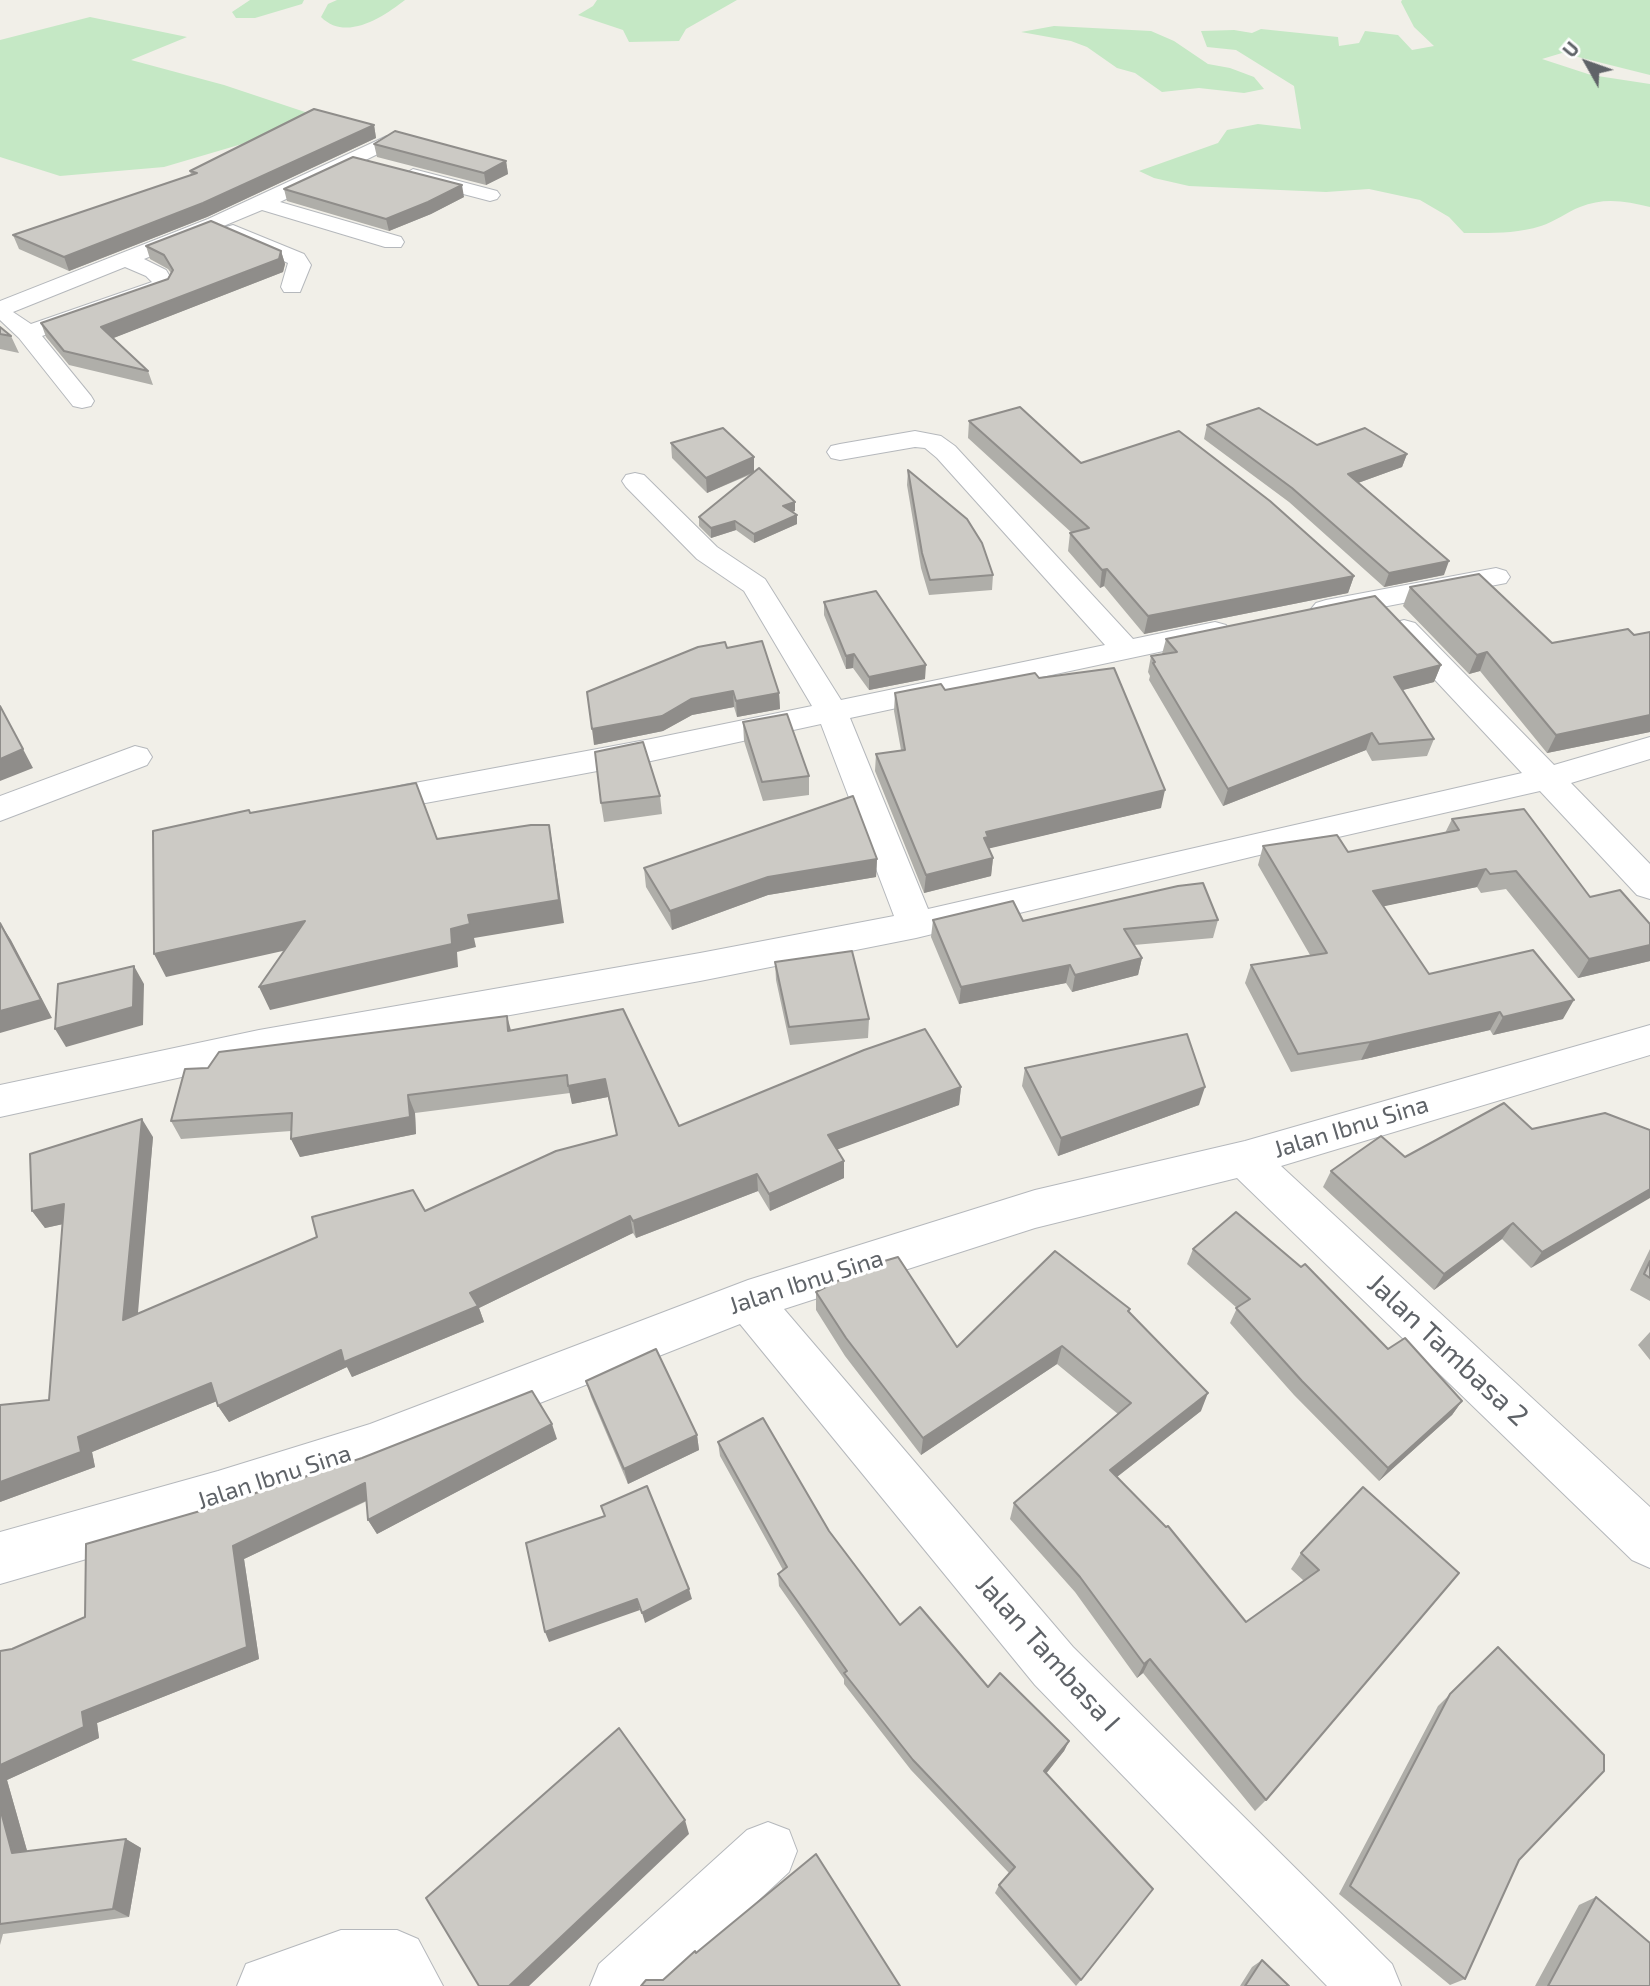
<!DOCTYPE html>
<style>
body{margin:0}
#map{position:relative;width:1650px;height:1986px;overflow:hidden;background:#f1efe8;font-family:"Exo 2",sans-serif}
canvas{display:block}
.north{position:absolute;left:1552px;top:28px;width:70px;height:70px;-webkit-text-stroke:5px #fff;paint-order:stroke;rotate:310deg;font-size:19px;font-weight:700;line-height:28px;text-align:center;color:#5f6368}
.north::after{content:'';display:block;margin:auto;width:24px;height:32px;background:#5f6368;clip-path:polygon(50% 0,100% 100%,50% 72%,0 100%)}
</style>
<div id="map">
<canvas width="1650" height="1986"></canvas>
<div class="north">U</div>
</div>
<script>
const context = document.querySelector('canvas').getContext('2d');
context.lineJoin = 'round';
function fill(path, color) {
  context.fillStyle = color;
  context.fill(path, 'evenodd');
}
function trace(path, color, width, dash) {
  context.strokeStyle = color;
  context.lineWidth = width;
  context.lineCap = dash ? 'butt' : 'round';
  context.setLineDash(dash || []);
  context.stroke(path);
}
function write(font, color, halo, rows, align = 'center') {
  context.font = font + ' "Exo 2",sans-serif';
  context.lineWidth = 7;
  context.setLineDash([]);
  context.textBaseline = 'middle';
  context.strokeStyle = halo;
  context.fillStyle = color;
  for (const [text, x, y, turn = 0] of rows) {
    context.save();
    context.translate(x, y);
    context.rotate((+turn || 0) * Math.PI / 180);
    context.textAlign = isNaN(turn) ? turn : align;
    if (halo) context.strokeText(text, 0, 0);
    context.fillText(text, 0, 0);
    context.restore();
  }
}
fill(new Path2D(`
 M250 0H304L302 4 255 18H236L232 12Z
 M337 0H405C383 17 346 42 321 17L328 4Z
 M597 0H737L686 29 679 41 629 42 623 30 578 15 593 6Z
 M1402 0H1650V75L1562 53 1542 59 1591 75 1650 84V207C1626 201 1604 197 1580 207 1567 212 1554 222 1541 226 1515 234 1491 233 1464 233L1449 217 1420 200 1369 189 1326 192 1189 186 1154 178 1139 171 1218 143 1227 130 1258 124 1301 129 1294 86 1236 50 1207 47 1201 31 1234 30 1252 33 1261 29 1338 37 1339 46 1359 43 1365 31 1398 35 1412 50 1434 46 1414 27 1401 2Z
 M90 17 187 37 131 60 224 85 314 115 242 144 164 167 60 176 0 157V40Z
 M1054 26 1151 31 1174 41 1208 64 1230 68 1254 77 1264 89 1244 93 1199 88 1162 92 1135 73 1117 68 1087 47 1071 41 1021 32Z`), '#c5e8c5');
const street = new Path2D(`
 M387 136 394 138 396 142 394 146 280 202 401 237 404 242 401 247H385L262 210 144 259 166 270 175 285 172 290 42 336 91 396 94 401 91 406 82 408 73 406 19 338 0 320V301L208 219ZM125 267 146 276 152 282 31 324 13 312Z
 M413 169 497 191 500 195 497 199 490 201 406 179 403 175Z
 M233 225 304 254 311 265 300 292H284L281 287 288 263 226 235 223 231 226 227Z
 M915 431 941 436 955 446 1133 639 1215 622 1226 625 1230 631 1226 637 1215 640 850 718 928 909 1522 773 1393 635 1389 629 1393 623 1404 620 1415 623 1554 765 1650 737V759L1571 783 1650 864V899L1637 895 1540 791 1255 856 916 938 700 981 259 1060 0 1117V1085L259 1030 700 953 894 916 821 724 651 761 404 807 392 804 387 796 392 788 404 785 651 739 812 706 744 591 697 559 626 487 622 481 626 475 635 473 644 475 717 547 765 579 841 700 1105 645 937 458 925 448 915 447 840 460 831 458 827 452 831 446 840 444Z
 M1496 568 1506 571 1510 577 1506 583 1326 618 1316 615 1311 609 1316 603 1326 600Z
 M135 746 147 749 152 757 147 765 0 821V796Z
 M1650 1025V1055L1281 1166 1650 1507V1568L1632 1560 1237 1178 1035 1228 784 1309 1073 1647 1392 1964 1401 1986H1327L1035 1685 740 1324 370 1470 218 1521 0 1584V1532L218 1471 370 1424 748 1280 1035 1190 1245 1141Z
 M768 1822 789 1830 797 1851 789 1872 666 1986H590L599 1964 747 1830Z
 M341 1930H397L418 1939 443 1986H237L246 1964Z`);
trace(street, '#b5b8bc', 2);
fill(street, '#fff');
fill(new Path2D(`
 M374 125 376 138 207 217 69 271 19 249 13 235 191 175 190 171Z
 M374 144 506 161 508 174 486 185 377 157Z
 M284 189 464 197 431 214 389 231 287 201Z
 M146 246 281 251 285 264 283 272 113 338 148 371 153 385 69 365 46 337 41 323 168 279 171 273 168 269 150 259Z
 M0 327 11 336 19 353 0 349Z
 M969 421 1081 463 1354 576 1348 593 1144 634 1104 586 1100 588 1068 551 1070 533H1072L968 438Z
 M1207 425 1317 445 1407 454 1402 467 1358 483 1444 575 1384 587 1289 502 1204 439Z
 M671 443 754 472 795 511 792 512 797 515V524L754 543 736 530 711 538 699 526V517L754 473 707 493 672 458Z
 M908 470 993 575 992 590 929 595 921 568 907 485Z
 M1410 587 1552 643 1634 635 1650 632V732L1547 753 1480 671 1469 674 1403 606Z
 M824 602 925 679 869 690 853 668 846 669 824 615Z
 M1166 639 1441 665 1434 682 1402 690 1434 739 1427 756 1372 761 1366 750 1223 806 1149 680 1150 676 1148 672 1151 656 1162 654Z
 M727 648 779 693 780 709 737 717 734 707 692 715 663 731 594 745Z
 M1039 678 1161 808 989 848 993 858 991 876 924 893 875 771 876 754 901 750 894 711 895 693 945 690Z
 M743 722 809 776V795L763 801 744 741Z
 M660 796 662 814 604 822 601 803Z
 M1452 819 1590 897 1650 924V961L1578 978 1506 889 1481 893 1477 887 1383 906 1429 974 1563 1019 1493 1035 1490 1030 1361 1060 1291 1072 1245 983 1251 965 1310 955 1258 865 1263 846 1348 852 1445 833Z
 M877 859 876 877 768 895 672 930 646 887 644 868Z
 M933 920 1023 921 1218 920 1213 938 1134 945 1142 958 1138 975 1072 992 1066 983 959 1004 931 937Z
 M775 962 869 1019 868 1038 790 1045 776 980Z
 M511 1030 679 1126 961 1087 959 1105 837 1149 844 1178 770 1211 758 1191 636 1238 633 1233 479 1308 484 1322 352 1377 347 1367 229 1422 218 1406 217 1401 92 1452 95 1467 0 1502V1405L49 1400 63 1224 45 1228 32 1211 153 1137 137 1314 425 1211 617 1135 608 1097 572 1104 570 1093 415 1113 416 1134 300 1157 291 1139V1131L181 1139 171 1121 208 1068Z
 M1025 1068 1199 1105 1058 1156 1022 1086Z
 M1532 1129 1650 1130 1531 1268 1502 1239 1434 1290 1323 1187 1331 1171 1405 1157Z
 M1193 1249 1388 1349 1462 1401 1452 1415 1379 1481 1294 1395 1230 1323 1237 1308 1187 1264Z
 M1650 1249V1301L1630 1290Z
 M816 1292 957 1347 1130 1309 1129 1312 1201 1411 1117 1477 1246 1622 1304 1581 1291 1569 1301 1553 1363 1487 1266 1800 1255 1811 1143 1673 1137 1678 1075 1592 1010 1519 1014 1503 1118 1414 1057 1364 921 1455 845 1356 816 1310Z
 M1650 1332V1360L1638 1345Z
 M586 1381 697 1435 699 1450 628 1484 591 1397Z
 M557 1439 377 1534 368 1520 367 1501 244 1559 259 1659 97 1723 99 1738 7 1780 27 1851 126 1839 141 1848 129 1917 3 1934 0 1945V1651L12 1649 85 1617 86 1544Z
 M718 1442 829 1531 900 1625 988 1687 1069 1741 1064 1751 1046 1774 1081 1980 1076 1986 995 1893 999 1885 1009 1873 911 1770 844 1684V1679L779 1586 778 1574 783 1570 720 1456Z
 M1498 1647 1519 1860 1465 1979 1450 1985 1339 1894 1438 1706Z
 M1596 1897 1650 1986H1535L1579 1905Z
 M1262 1960 1289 1986H1240L1252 1967Z`), '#afaea9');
fill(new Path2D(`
 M374 125 376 138 207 217 69 271 64 257Z
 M506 161 508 174 486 185 484 173Z
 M462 185 464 197 431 214 389 231 386 219Z
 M281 251 285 264 283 272 106 341 101 327Z
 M1407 454 1402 467 1344 488 1348 474Z
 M754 457V472L707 493 706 478Z
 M795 502V511L783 515V506Z
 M797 515V524L754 543V534Z
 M735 521 736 530 711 538V528Z
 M1449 561 1444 575 1384 587 1389 573Z
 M1107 569 1104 586 1100 588 1102 570Z
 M1354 576 1348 593 1144 634 1148 616Z
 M1487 652 1480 671 1469 674 1477 655Z
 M854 654 853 668 846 669V656Z
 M926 665 925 679 869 690V677Z
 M1441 665 1434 682 1388 694 1394 677Z
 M733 691 734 707 692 715 663 731 594 745 592 729 691 699Z
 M779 693 780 709 737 717 736 701Z
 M1650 715V732L1547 753 1556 735Z
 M1372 733 1366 750 1223 806 1228 789Z
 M23 749 33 768 0 781V759Z
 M1165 790 1161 808 987 849 984 838 986 832Z
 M549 825 553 848 564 923 474 938 476 947 457 952 458 967 270 1010 259 987 468 915Z
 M993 858 991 876 924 893 926 875Z
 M877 859 876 877 768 895 672 930 670 911 768 877Z
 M1486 869 1477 887 1366 910 1373 891Z
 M305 921 314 944 166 977 154 954Z
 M0 923 11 940 52 1018 0 1033Z
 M1650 945V961L1578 978 1589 959Z
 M1142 958 1138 975 1072 992 1075 975Z
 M1070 965 1066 983 959 1004 961 987Z
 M134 966 144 984 143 1025 66 1047 55 1029Z
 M1574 1000 1563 1019 1493 1035 1503 1017Z
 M1500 1012 1490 1030 1361 1060 1370 1042Z
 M507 1016 512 1034 508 1031Z
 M605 1079 608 1097 572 1104 568 1086Z
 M961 1087 959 1105 828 1153V1135Z
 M1205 1087 1199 1105 1058 1156 1061 1138Z
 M408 1095 415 1113 416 1134 300 1157 291 1139Z
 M142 1119 153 1137 136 1336 123 1320Z
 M844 1161V1178L770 1211 769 1194Z
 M757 1174 758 1191 636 1238 633 1221Z
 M1650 1189V1198L1531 1268 1542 1252Z
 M64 1204 77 1221 45 1228 32 1211Z
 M630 1216 633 1233 479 1308 484 1322 352 1377 347 1367 229 1422 218 1406 470 1293Z
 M1513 1223 1502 1239 1434 1290 1444 1274Z
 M1062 1346 1057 1364 921 1455 923 1438Z
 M211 1383 222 1399 92 1452 95 1467 0 1502V1482L78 1437Z
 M1208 1393 1201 1411 1104 1487 1110 1470Z
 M1462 1401 1452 1415 1379 1481 1388 1468Z
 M552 1424 557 1439 377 1534 368 1520Z
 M697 1435 699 1450 628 1484 624 1469Z
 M365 1483 374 1497 244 1559 259 1659 97 1723 99 1738 7 1780 30 1861 12 1853 0 1808V1765L82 1712 233 1546Z
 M689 1589 692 1599 645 1623 642 1613Z
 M637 1599 640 1610 549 1642 545 1632Z
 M1150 1659 1143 1673 1137 1678 1144 1664Z
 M1069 1741 1064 1751 1040 1781 1044 1771Z
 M685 1820 689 1834 529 1986H509Z
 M126 1839 141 1848 129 1917 113 1909Z`), '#8f8d8a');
const building = new Path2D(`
 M314 109 374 125 203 203 64 257 13 235 197 173 190 171Z
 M395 131 506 161 484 173 374 144Z
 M353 157 462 185 428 202 386 219 284 189Z
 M211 221 281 251 279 259 101 327 148 371 64 351 41 323 168 279 173 270 164 255 146 246Z
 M0 327 11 336 0 334Z
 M1020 407 1081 463 1179 431 1270 501 1354 576 1148 616 1107 569 1102 570 1070 533 1089 528 969 421Z
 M1259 408 1317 445 1365 428 1407 454 1348 474 1449 561 1389 573 1292 488 1207 425Z
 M723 428 754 457 706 478 671 443Z
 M759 468 795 502 783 506 797 515 754 534 735 521 711 528 699 517Z
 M908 470 967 519 982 543 993 575 930 580 922 553Z
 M1479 574 1552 643 1628 629 1634 635 1650 632V715L1556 735 1487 652 1477 655 1410 587Z
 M876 591 926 665 869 677 854 654 846 656 824 602Z
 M1375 596 1441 665 1394 677 1434 739 1379 744 1372 733 1228 789 1153 663 1155 662 1151 656 1177 652 1166 639Z
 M762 641 779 693 736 701 733 691 691 699 662 716 592 729 587 692 698 647 725 642 727 648Z
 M1114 668 1165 790 986 832 988 837 984 838 993 858 926 875 876 754 905 750 895 693 941 684 945 690 1035 673 1039 678Z
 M0 706 23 749 0 759Z
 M787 714 809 776 762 782 743 722Z
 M643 742 660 796 601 803 595 752Z
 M416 783 437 839 531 825H549L559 900 468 915 470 924 451 929 452 944 259 987 305 921 154 954 153 831 249 810 250 813Z
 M853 796 877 859 768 877 670 911 644 868Z
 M1524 809 1590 897 1620 890 1650 924V945L1589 959 1516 871 1490 874 1486 869 1373 891 1429 974 1533 950 1574 1000 1503 1017 1500 1012 1370 1042 1298 1054 1251 965 1327 953 1263 846 1337 835 1348 852 1459 830 1452 819Z
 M1203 883 1218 920 1124 929 1142 958 1075 975 1070 965 961 987 933 920 1013 901 1023 921 1178 886Z
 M0 923 41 1000 0 1011Z
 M852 951 869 1019 789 1027 775 962Z
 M134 966 133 1007 55 1029 58 984Z
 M623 1009 679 1126 864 1050 925 1029 961 1087 828 1135 844 1161 769 1194 757 1174 633 1221 630 1216 470 1293 478 1306 344 1362 341 1350 218 1406 211 1383 78 1437 81 1452 0 1482V1405L49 1400 64 1204 32 1211 30 1154 142 1119 123 1320 317 1237 312 1217 413 1190 425 1211 556 1151 617 1135 605 1079 568 1086 567 1075 408 1095 410 1117 291 1139 292 1113 171 1121 185 1069 208 1068 219 1052 507 1016 508 1031Z
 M1187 1034 1205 1087 1061 1138 1025 1068Z
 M1504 1103 1532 1129 1605 1113 1650 1130V1189L1542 1252 1513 1223 1444 1274 1331 1171 1381 1136 1405 1157Z
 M1236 1212 1301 1267 1305 1264 1388 1349 1405 1338 1462 1401 1388 1468 1302 1381 1236 1308 1250 1299 1193 1249Z
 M1055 1251 1130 1309 1128 1311 1208 1393 1110 1470 1166 1527 1168 1526 1246 1622 1319 1570 1301 1553 1363 1487 1459 1573 1266 1800 1150 1659 1144 1664 1080 1577 1014 1503 1131 1403 1062 1346 923 1438 846 1338 816 1292 867 1266 898 1257 957 1347Z
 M1650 1261V1278L1644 1274Z
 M656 1349 697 1435 624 1469 586 1381Z
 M532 1391 552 1424 368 1520 365 1483 233 1546 247 1647 82 1712 84 1727 0 1765V1651L12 1649 85 1617 86 1544 207 1509 362 1458Z
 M763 1418 829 1531 900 1625 920 1607 988 1687 1000 1673 1069 1741 1044 1771 1153 1889 1081 1980 999 1885 1015 1867 913 1760 844 1673 847 1671 778 1574 787 1567 718 1442Z
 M647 1486 689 1589 642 1613 637 1599 545 1632 526 1543 605 1516 601 1506Z
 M1498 1647 1604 1755V1771L1519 1860 1465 1979 1350 1886 1450 1694Z
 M619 1728 685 1820 509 1986H479L426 1898Z
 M0 1808 12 1853 126 1839 113 1909 0 1924Z
 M816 1854 900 1986H641L646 1980H663L695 1951 696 1953Z
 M1596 1897 1650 1943V1986H1548Z
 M1262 1960 1289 1986H1245Z`);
fill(building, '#cccac5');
trace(building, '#8f8d8a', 2);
write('24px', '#5f6368', '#fff', [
 ["Jalan Ibnu Sina",1351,1127,-17],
 ["Jalan Ibnu Sina",806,1282,-18],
 ["Jalan Ibnu Sina",274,1477,-18]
]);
write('28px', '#5f6368', '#fff', [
 ["Jalan Tambasa 2",1448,1350,43],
 ["Jalan Tambasa I",1048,1653,48]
]);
</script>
